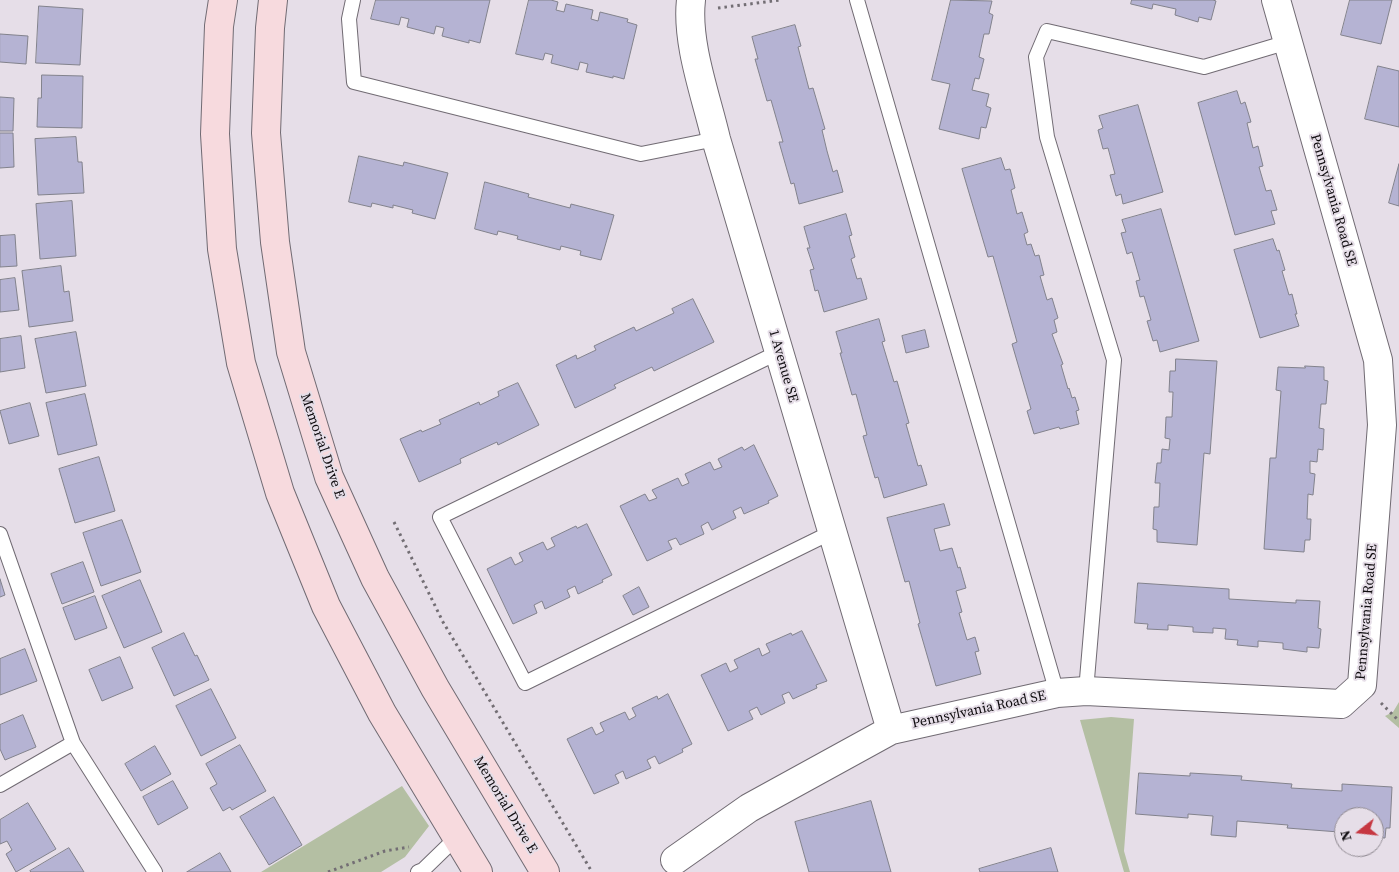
<!DOCTYPE html>
<style>
body{margin:0}
#map{position:relative;width:1399px;height:872px;overflow:hidden;background:#e6dee8;font-family:"Source Serif 4",serif}
canvas{display:block}
.north{position:absolute;left:1334px;top:807px;width:50px;height:50px;box-sizing:border-box;background:#e6dee8;border:1px solid #908a92;border-radius:50%;rotate:254deg;font-size:14px;font-weight:700;line-height:20px;text-align:center;color:#100d10}
.north::after{content:'';display:block;margin:auto;width:18px;height:22px;background:#c63741;clip-path:polygon(50% 0,100% 100%,50% 72%,0 100%)}
</style>
<div id="map">
<canvas width="1399" height="872"></canvas>
<div class="north">N</div>
</div>
<script>
const context = document.querySelector('canvas').getContext('2d');
context.lineJoin = 'round';
function fill(path, color) {
  context.fillStyle = color;
  context.fill(path, 'evenodd');
}
function trace(path, color, width, dash) {
  context.strokeStyle = color;
  context.lineWidth = width;
  context.lineCap = dash ? 'butt' : 'round';
  context.setLineDash(dash || []);
  context.stroke(path);
}
function write(font, color, halo, rows, align = 'center') {
  context.font = font + ' "Source Serif 4",serif';
  context.lineWidth = 4;
  context.setLineDash([]);
  context.textBaseline = 'middle';
  context.strokeStyle = halo;
  context.fillStyle = color;
  for (const [text, x, y, turn = 0] of rows) {
    context.save();
    context.translate(x, y);
    context.rotate((+turn || 0) * Math.PI / 180);
    context.textAlign = isNaN(turn) ? turn : align;
    if (halo) context.strokeText(text, 0, 0);
    context.fillText(text, 0, 0);
    context.restore();
  }
}
fill(new Path2D(`
 M1399 702V728L1385 716 1393 712Z
 M1111 717 1134 719 1124 851 1130 872H1124L1080 720Z
 M402 786 429 826 405 857 381 872H261Z`), '#b4bfa3');
const building = new Path2D(`
 M376 0H490L480 43 469 40V43L442 36 444 28 436 26 434 34 407 27 409 19 401 17 399 25 371 19Z
 M529 0H551L558 2 556 10 564 12 566 4 593 10 591 19 598 21 600 12 628 19 627 22 637 25 624 79 613 76V78L586 72 588 64 580 62 578 70 551 63 553 55 545 53 543 60 516 54Z
 M951 0 992 1 989 13 993 15 989 34H984L979 57 984 59 979 79 975 78 972 90 989 94 986 106 991 108 986 128 981 127 979 139 939 129 950 84 932 80Z
 M1132 0H1213L1216 1 1211 20 1199 17 1198 22 1175 15 1176 9 1153 4 1152 9 1131 4Z
 M1350 0H1392L1381 44 1341 35Z
 M39 6 83 9 80 65 36 63Z
 M795 25 801 46 798 47 809 89 813 88 825 129 822 130 827 151 833 172 837 170 843 192 799 204 794 183 791 184 779 142H783L771 100 767 101 755 59H758L752 37Z
 M0 34 28 36 26 64 0 62Z
 M1378 66 1399 71V127L1365 119Z
 M42 75 83 76 82 128 37 127 38 98H41Z
 M1237 91 1241 104 1245 102 1251 122 1247 123 1253 148 1258 146 1263 166 1259 167 1266 191 1271 190 1277 210 1271 211 1275 224 1235 235 1198 103Z
 M0 97 14 98 13 131H0Z
 M1138 105 1163 192 1123 204 1121 194 1116 196 1110 175 1115 174 1108 148 1103 149 1098 130 1103 128 1099 116Z
 M0 133H13L14 167 0 168Z
 M76 137 78 162H82L84 193 38 195 35 139Z
 M359 156 403 166 404 162 448 173 435 219 412 213 413 210 393 205V208L372 203 371 207 349 202Z
 M1001 158 1005 170 1010 169 1015 188 1011 190 1017 214 1022 212 1028 232 1024 234 1027 245 1031 244 1035 256 1039 255 1044 275 1040 276 1047 300 1052 298 1058 318 1054 320 1057 332 1052 334 1063 364 1061 365 1068 389 1069 388 1072 398 1075 397 1079 410 1076 411 1079 424 1060 429 1059 427 1034 434 1027 411 1031 409 1012 344 1017 342 993 256 988 257 962 169Z
 M1399 164V206L1389 203Z
 M485 182 529 194 528 197 570 208 571 204 614 215 601 260 580 255 581 251 561 246 560 250 517 239 518 236 498 231 497 235 475 229Z
 M72 201 76 256 40 259 36 204Z
 M1161 209 1199 341 1160 352 1157 340 1153 341 1147 321 1151 320 1144 296 1140 297 1136 281 1140 280 1132 252 1127 254 1121 233 1126 232 1122 220Z
 M846 214 852 235 849 236 855 257 851 259 857 279 861 278 867 299 824 312 818 290 815 291 810 270 814 269 807 248H810L804 227Z
 M15 235 17 266 0 267V236Z
 M1273 239 1277 251 1279 250 1285 270 1282 271 1289 295 1292 294 1297 314H1295L1299 326 1260 338 1234 250Z
 M61 266 64 292 69 291 73 321 29 327 22 271Z
 M15 278 19 310 0 312V280Z
 M693 299 714 342 654 371 652 367 614 385 616 388 575 408 556 365 576 355 577 359 596 350 594 346 634 327 636 331 674 313 672 309Z
 M879 319 885 341 882 342 894 382 897 381 909 423 906 424 918 466 921 465 927 485 884 498 878 477 875 478 863 436 867 435 856 394 852 395 840 353H842L836 332Z
 M925 330 929 347 906 353 902 336Z
 M76 332 86 386 46 393 35 339Z
 M21 336 25 368 0 372V339Z
 M1176 359 1217 361 1210 454 1204 453 1197 545 1157 542V530L1153 529 1154 507H1159L1160 483H1155L1157 463H1161L1162 449 1169 450 1170 439 1165 438 1166 417H1172L1173 392H1169L1170 371H1175Z
 M1305 366 1324 367V380L1328 381 1326 404H1321L1319 428 1324 429 1323 450 1318 449 1317 462 1310 461V473L1315 474 1313 495 1308 494 1307 519H1311L1310 540H1305L1304 552 1264 549 1270 458H1276L1281 391 1276 390 1278 367 1305 368Z
 M518 383 539 425 498 445 497 442 460 459 461 463 419 482 400 439 421 430 422 432 441 424 439 420 479 402 480 405 499 396 498 392Z
 M85 394 97 445 58 455 46 403Z
 M30 403 39 436 9 444 0 411Z
 M754 445 778 496 768 501 769 503 744 514 741 507 733 511 736 518 712 530 708 522 701 526 704 534 680 545 676 538 668 541 672 549 647 561 620 506 645 494 649 501 657 498 652 490 678 478 682 486 689 483 685 474 710 462 714 470 722 467 718 459 742 447 744 450Z
 M99 457 115 511 75 523 59 469Z
 M944 504 950 525 934 529 940 551 952 548 958 568 960 567 966 588 956 591 962 612 959 613 967 640 975 637 979 651 975 652 981 674 936 686 918 624 920 623 909 581 905 582 887 518Z
 M122 520 141 572 101 586 83 533Z
 M587 524 612 575 602 580 603 582 578 594 575 586 567 590 570 597 545 609 542 601 534 605 537 613 513 624 487 569 511 557 515 565 523 561 519 553 543 542 547 550 555 546 551 538 576 526 577 528Z
 M83 562 94 592 62 604 51 574Z
 M0 579 5 595 0 597Z
 M140 580 162 632 124 648 102 596Z
 M1138 583 1229 589V599L1296 603V600L1320 601 1318 628 1321 629 1319 648 1307 647V652L1283 649V643L1258 641V647L1237 645 1238 640 1225 639 1226 629 1213 628V633L1193 632V627L1168 625V630L1147 629 1148 624 1135 623Z
 M639 587 649 607 633 615 623 596Z
 M95 596 107 628 75 640 63 608Z
 M802 631 827 681 816 685 817 688 793 699 789 692 782 695 785 703 761 715 757 707 749 711 753 719 728 731 701 675 726 663 730 672 738 668 734 660 759 648 762 656 770 652 766 644 791 633 792 635Z
 M184 633 195 656 197 655 209 680 174 696 152 648Z
 M25 649 37 681 0 695V659Z
 M120 657 133 688 102 701 89 670Z
 M211 689 236 738 201 756 176 706Z
 M668 694 692 744 682 749 683 752 659 764 655 756 647 760 651 768 626 779 623 771 615 775 619 783 594 794 567 739 592 727 596 735 604 731 600 723 625 712 629 720 636 716 632 708 657 696 658 699Z
 M23 715 36 747 5 760 0 749V725Z
 M240 745 266 791 232 810 230 807 223 811 210 788 217 784 206 764Z
 M155 746 171 774 141 791 125 764Z
 M1139 773 1190 776V773L1242 776 1241 780 1292 784 1291 788 1342 791V784L1392 787 1390 828H1386L1385 838 1374 837V817H1344V825H1340L1339 832 1287 828 1288 825 1237 821 1236 837 1211 835 1213 816 1188 814V818L1136 814Z
 M173 781 188 808 158 825 143 797Z
 M274 797 302 845 269 865 240 817Z
 M871 801 891 872H809L795 822Z
 M28 803 56 849 16 872 6 854 12 850 7 841 0 844V820Z
 M69 848 84 872H31L30 871Z
 M1051 848 1058 872H980L979 869Z
 M220 853 231 872H187Z`);
fill(building, '#b5b3d3');
trace(building, '#82828c', 1);
const lane = new Path2D(`
 M353 0 349 19 354 82 641 154 716 139
 M857 0 1057 693
 M779 352 440 517 525 683 832 532
 M0 534 73 743 155 872
 M1086 691 1114 360 1047 137 1036 57 1047 31 1204 67 1288 42
 M0 785 73 743
 M418 872 423 870 457 837`);
const street = new Path2D(`
 M691 0C686 43 706 96 716 139L891 730
 M675 860 749 808 891 730 1057 693 1086 691 1341 704 1362 685 1382 425 1378 360 1276 0`);
const secondary = new Path2D(`
 M223 0 219 26 215 134 222 249 241 363 280 493 326 606 382 713 478 872
 M273 0 270 28 266 133 275 242 291 352 329 477 375 578 435 688 545 872`);
trace(lane, '#716b73', 16);
trace(street, '#716b73', 30);
trace(secondary, '#716b73', 30);
trace(new Path2D(`
 M718 8 781 0
 M394 522 443 622 592 872
 M1381 703 1399 721
 M328 872 385 851 409 847`), '#736e74', 3, [2.5, 4]);
trace(lane, '#fff', 14);
trace(street, '#fff', 28);
trace(secondary, '#f7dade', 28);
write('14px', '#100d10', '#e6dee8', [
 ["Pennsylvania Road SE",1333,200,74],
 ["1 Avenue SE",783,366,74],
 ["Memorial Drive E",322,446,71],
 ["Pennsylvania Road SE",1367,612,-85],
 ["Pennsylvania Road SE",979,710,-12],
 ["Memorial Drive E",505,805,59]
]);
</script>
